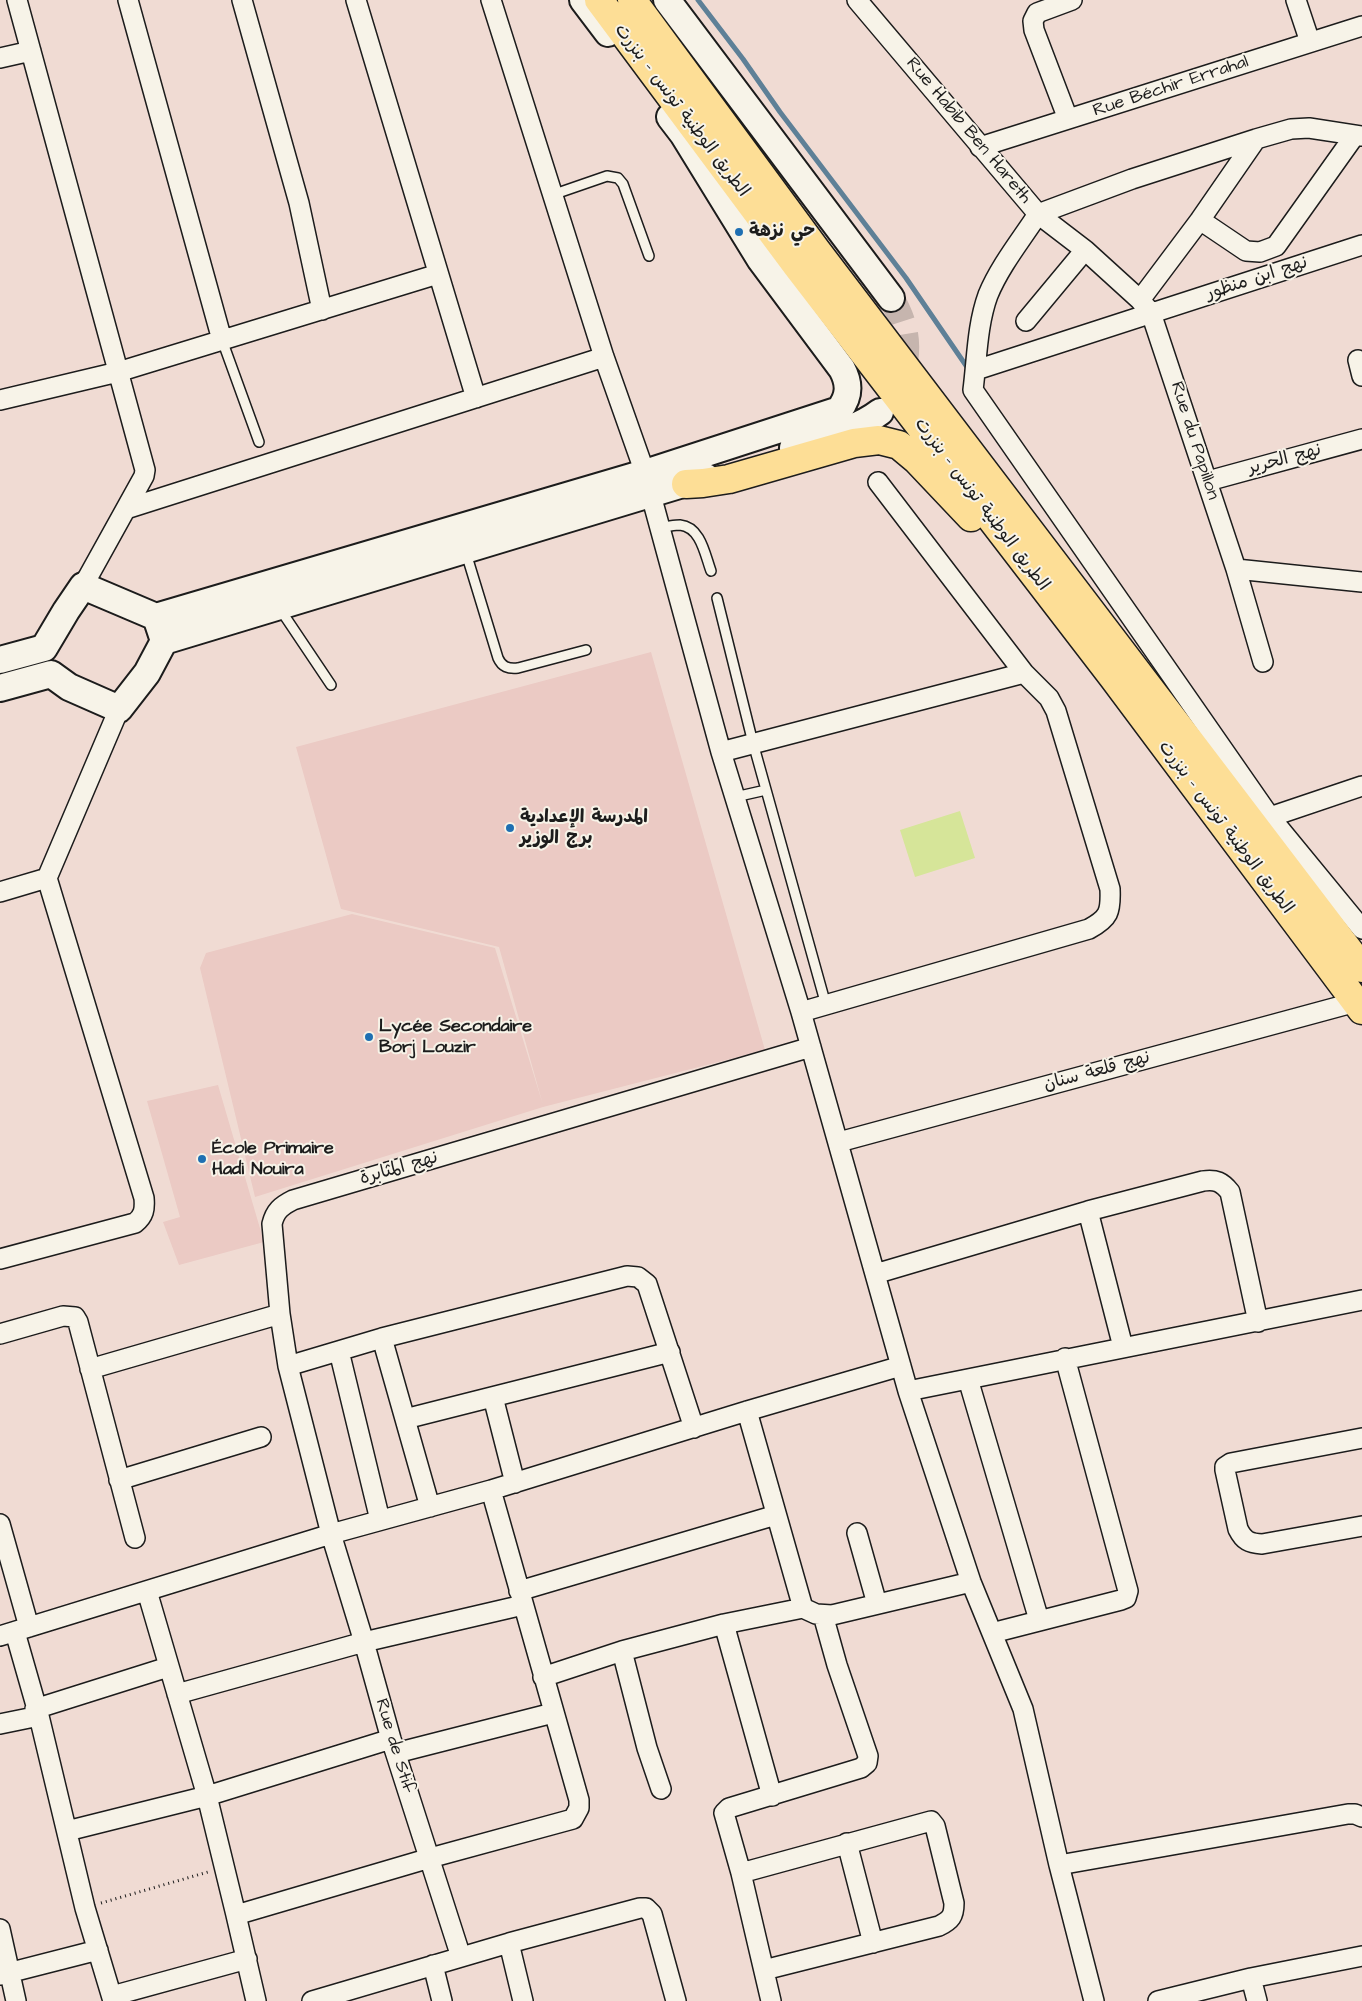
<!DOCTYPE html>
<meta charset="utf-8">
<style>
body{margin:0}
canvas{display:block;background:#f0dbd3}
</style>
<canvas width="1362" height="2001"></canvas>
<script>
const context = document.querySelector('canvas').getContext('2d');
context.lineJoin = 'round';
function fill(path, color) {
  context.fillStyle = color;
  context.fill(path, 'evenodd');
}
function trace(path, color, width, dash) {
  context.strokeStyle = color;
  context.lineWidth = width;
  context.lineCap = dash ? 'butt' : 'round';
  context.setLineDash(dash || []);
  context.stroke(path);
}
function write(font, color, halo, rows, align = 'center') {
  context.font = font + ' "Architects Daughter","Playpen Sans Arabic",sans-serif';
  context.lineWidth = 4;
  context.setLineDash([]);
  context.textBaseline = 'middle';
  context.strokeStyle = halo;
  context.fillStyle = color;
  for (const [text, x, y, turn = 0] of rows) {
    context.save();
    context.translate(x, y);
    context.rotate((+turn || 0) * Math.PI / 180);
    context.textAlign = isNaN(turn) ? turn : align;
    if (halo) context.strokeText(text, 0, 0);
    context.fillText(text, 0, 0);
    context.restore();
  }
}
fill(new Path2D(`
 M651 652 765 1050 543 1107 255 1197 200 968 206 953 352 914 495 948 543 1105 499 947 341 909 296 747Z
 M218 1085 264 1242 179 1265 163 1222 180 1217 147 1101Z`), '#ebcac4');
fill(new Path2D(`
 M960 811 975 858 915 877 900 830Z`), '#d6e599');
trace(new Path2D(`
 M698 0 743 59 780 112 906 278 967 367`), '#5e8097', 5);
trace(new Path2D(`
 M891 298C907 324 911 351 900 379`), '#c6b5ae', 26, [26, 13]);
const lane = new Path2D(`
 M552 195 607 176 618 178 623 184 649 256
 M222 340 259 442
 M660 527C666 527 674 525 680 525 701 527 705 555 711 571
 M466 553 498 658C502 667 508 669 518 668L586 650
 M717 598 753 743 826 1005
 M280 609 331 685
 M735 797 766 790`);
const street = new Path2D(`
 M17 0 145 470 144 476 83 586
 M128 0 222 340
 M242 0 299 203 322 310
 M356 0 476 398
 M491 0 604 357 645 473 721 752 801 1012 908 1391 971 1582 1023 1709 1059 1865 1094 2001
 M857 0 1038 214C1021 240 1000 266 988 295 977 325 977 359 973 390L1270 817 1362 929
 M1296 0 1310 42
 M0 58 31 51
 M1068 119 1034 30 1033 21 1037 13 1072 0
 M1256 139 1200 220 1140 300 1151 313 1236 569 1263 662
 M980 147 1362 26
 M1038 214 1132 179 1256 139 1291 129 1309 128 1362 136
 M1200 220 1246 251 1260 252 1276 246 1355 135
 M1085 250 1140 300
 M1026 321 1085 250 1038 214
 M1358 360 1362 376
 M976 370 1362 245
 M0 400 118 372 438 274
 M1208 481 1362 439
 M126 509 604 357
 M1236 569 1362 582
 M721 752 1024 673
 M1270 817 1362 786
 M0 892 47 878 119 709
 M801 1012 1089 929C1109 918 1111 912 1110 889L1056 711 1049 698 1024 673 878 482
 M839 1142 1356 1002
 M1088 1211 1123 1347
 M0 1259 135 1223C144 1216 145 1209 144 1198L47 878
 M875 1274 1088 1211 1203 1181C1216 1179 1222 1182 1230 1192L1258 1322
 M0 1334 63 1316 75 1317 78 1322 135 1538
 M382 1338 430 1507
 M339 1351 380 1520
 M288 1366 382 1338 627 1276 638 1277 647 1284 694 1428
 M90 1369 280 1314
 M968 1379 1039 1620
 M908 1391 1362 1300
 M493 1397 515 1483
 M747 1411 803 1608
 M405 1419 670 1352
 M1362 1438 1231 1463 1225 1467V1470L1238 1529C1244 1541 1249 1543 1262 1544L1362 1526
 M119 1480 261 1437
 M0 1524 29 1627
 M857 1533 877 1604
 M147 1591 207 1796 236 1915 430 1858 573 1819 579 1808V1800L491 1490
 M519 1591 776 1515
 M724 1624 772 1796
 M15 1632 39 1716 85 1908 113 2001
 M992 1633 1121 1600 1126 1598 1128 1591 1065 1358
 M0 1636 331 1534 491 1490 747 1411 901 1366
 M622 1651 647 1748 661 1789
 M543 1677 622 1651 724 1624 803 1608 816 1614 832 1615 971 1582
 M177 1694 364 1642 523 1605
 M35 1709 168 1667
 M0 1724 39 1716
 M396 1753 553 1713
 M67 1831 207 1796 391 1739
 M847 1843 873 1943
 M1059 1865 1348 1814H1355L1362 1817
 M741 1873 931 1821 935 1826 954 1903C954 1916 951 1920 939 1926L764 1970
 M236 1915 256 2001
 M0 1929 16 2001
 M509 1943 523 2001
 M461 1957 391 1739 364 1642 331 1534 288 1366 280 1314 272 1224C275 1211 281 1206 293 1200L811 1047
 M433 1965 442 2001
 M0 1975 98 1950
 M1251 1978 1257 2001
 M112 1996 247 1959
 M312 2001 509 1943 640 1908H646L652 1914 676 2001
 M771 2001 741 1873 724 1813 729 1808 861 1768 867 1763 868 1756 837 1665 823 1615
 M1158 2001 1251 1978 1362 1956`);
const secondary = new Path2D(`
 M583 0 608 33
 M667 0 891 298
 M793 448C822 438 855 431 880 412
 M156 617 645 473 839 410C850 396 850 384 842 369L760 259 683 134 670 117
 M164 641 706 477
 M0 660 44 648 66 611 83 586 156 617 164 641 147 673 119 709 69 687 51 674 0 688`);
const highway = new Path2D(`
 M599 0 797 266 1113 677 1362 1010
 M632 0 816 250 1362 968
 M686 484 703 483 729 479 854 443 879 440 899 445 917 460 971 517`);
trace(lane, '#1c1c1c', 12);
trace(street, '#1c1c1c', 22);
trace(secondary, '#1c1c1c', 30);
trace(highway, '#1c1c1c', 31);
trace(new Path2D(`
 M101 1903 208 1872`), '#1c1c1c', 3, [1, 4]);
trace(lane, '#f7f3e8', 9);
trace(street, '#f7f3e8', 19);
trace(secondary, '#f7f3e8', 26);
trace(highway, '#fdde96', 28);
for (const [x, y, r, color] of [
 [739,232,5,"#1f6fb2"],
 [510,828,5,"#1f6fb2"],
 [369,1037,5,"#1f6fb2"],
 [202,1159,5,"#1f6fb2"]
]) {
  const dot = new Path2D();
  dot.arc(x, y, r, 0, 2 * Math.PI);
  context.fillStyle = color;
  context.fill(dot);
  trace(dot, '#f7f3e8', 2);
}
write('18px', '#1c1c1c', '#f7f3e8', [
 ["Rue Béchir Errahal",1171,87,-18],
 ["الطريق الوطنية تونس - بنزرت",681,111,53],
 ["Rue Habib Ben Hareth",968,131,50],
 ["نهج ابن منظور",1257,279,-18],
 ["Rue du Papillon",1194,441,72],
 ["نهج الحرير",1285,460,-15],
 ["الطريق الوطنية تونس - بنزرت",981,505,53],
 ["الطريق الوطنية تونس - بنزرت",1225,828,53],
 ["نهج قلعة سنان",1097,1072,-15],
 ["نهج المثابرة",399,1169,-16],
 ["Rue de Stif",394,1746,73]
]);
write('bold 18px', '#1c1c1c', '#f7f3e8', [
 ["حي نزهة",749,232],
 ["المدرسة الإعدادية",520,818],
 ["برج الوزير",520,839],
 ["Lycée Secondaire",379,1027],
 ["Borj Louzir",379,1048],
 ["École Primaire",212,1149],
 ["Hadi Nouira",212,1170]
], 'left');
</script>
